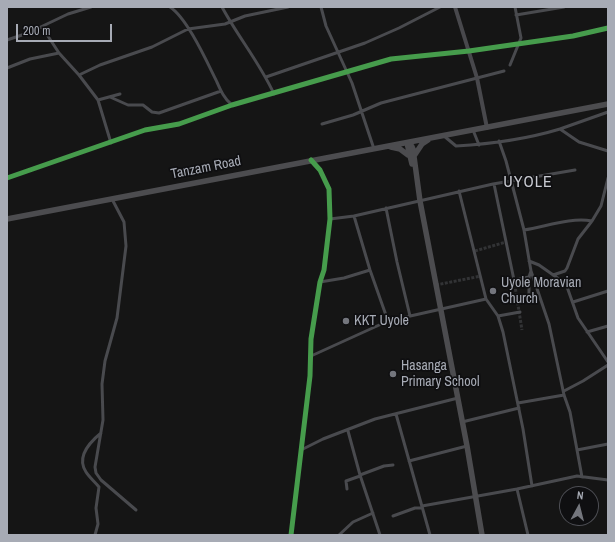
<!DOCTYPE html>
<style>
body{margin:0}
#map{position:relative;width:615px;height:542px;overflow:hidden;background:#151515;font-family:"Archivo Narrow",sans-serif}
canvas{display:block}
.frame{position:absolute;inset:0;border:8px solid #a7abb5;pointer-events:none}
.north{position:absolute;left:559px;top:486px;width:40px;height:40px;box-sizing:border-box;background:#0f0f11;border:1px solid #4c4d53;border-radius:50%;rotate:7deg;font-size:11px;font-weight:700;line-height:16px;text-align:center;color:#a7abb5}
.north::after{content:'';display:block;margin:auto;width:14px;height:18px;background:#74767d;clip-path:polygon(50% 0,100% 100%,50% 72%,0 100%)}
.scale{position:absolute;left:16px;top:24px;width:96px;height:18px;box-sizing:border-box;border:2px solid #a7abb5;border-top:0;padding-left:5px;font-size:12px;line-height:14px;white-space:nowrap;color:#a7abb5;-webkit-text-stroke:3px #0f0f11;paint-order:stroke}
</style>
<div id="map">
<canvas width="615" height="542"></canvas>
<div class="frame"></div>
<div class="north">N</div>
<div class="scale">200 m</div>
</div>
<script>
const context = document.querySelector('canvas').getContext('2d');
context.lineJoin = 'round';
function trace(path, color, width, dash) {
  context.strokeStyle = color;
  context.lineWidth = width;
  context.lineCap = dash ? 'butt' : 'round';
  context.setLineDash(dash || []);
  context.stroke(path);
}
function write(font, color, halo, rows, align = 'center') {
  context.font = font + ' "Archivo Narrow",sans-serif';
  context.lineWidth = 3.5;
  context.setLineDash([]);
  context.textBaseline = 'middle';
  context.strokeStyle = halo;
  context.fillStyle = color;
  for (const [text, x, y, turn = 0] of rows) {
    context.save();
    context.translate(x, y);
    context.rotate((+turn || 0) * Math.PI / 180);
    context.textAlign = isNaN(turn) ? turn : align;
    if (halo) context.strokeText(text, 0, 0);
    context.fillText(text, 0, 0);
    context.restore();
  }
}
trace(new Path2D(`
 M475 251 506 242
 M514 280 522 330
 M436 285 481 276`), '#323335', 3, [3, 1.5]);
trace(new Path2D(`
 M170 7C187 18 206 60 216 80 220 89 224 99 232 105
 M222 7C238 37 260 63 274 94
 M321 7 326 26 352 83 374 149
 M516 15 564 7
 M42 27 59 53 79 75 98 100 111 143
 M7 40 28 33 68 14 91 7
 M510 65 521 38 515 7
 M7 68 30 59 59 53
 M79 75 100 65 152 47 188 29 225 24 245 16 288 7
 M266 77 365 43 399 28 440 7
 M110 97 128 105H143L152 112 159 113 221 91
 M98 100 120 94
 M322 124 353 115 381 103 504 71
 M560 129 608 112
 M473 130 479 145
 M444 136 456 146C490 144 527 139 560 129L579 142 608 151
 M499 141 506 161 524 230 531 271 549 324 564 395 570 412 582 477
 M7 178 145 130 179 124 232 105 391 59 469 51 573 36 608 28
 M494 184 514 280 529 277
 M112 199 124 222 126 246 117 318 105 361 102 384 103 420 95 467 96 473 101 480 136 510
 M386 208 397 262 410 316
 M354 216 370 270 388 321
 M330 219 354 216 493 184 575 170
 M524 230C545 227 570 217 592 221
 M529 261 539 265 566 284 578 318 608 362
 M553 275 565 271 567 268 578 239 592 221 601 206 608 178
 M320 282 344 278 370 270
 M486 299 498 316 503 332 523 429 532 486
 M529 299V277L531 271
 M573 302 608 291
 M498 316 520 312
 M587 332 608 326
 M311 356 388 321 486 299 459 191
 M564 391 583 381 608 365
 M518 403 564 395
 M396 414 430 535
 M462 422 519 408
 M348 431 360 475 380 535
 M301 450 323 439 375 419 458 398
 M577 450 608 444
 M409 461 467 446
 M360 475 384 466 393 465
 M347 489 346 481 360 476
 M517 489 528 535
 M422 506 517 489 577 476 608 480
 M393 516 415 508H422
 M95 535 98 524 96 508 99 487C95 482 89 477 86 472 76 457 90 442 101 433
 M291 535 310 376 311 339 320 282 324 270 330 219 329 189 320 170 311 160
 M339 535 353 522 373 513`), '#494a4e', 3);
trace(new Path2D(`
 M455 7 477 78 487 128`), '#48484c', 4);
trace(new Path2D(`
 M410 142 413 149 420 201 467 446 482 535
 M407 143 412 164
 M391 147 400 149 408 155
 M414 156 422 144 428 140
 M7 219 608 104`), '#4c4c4f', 5.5);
trace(new Path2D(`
 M7 178 145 130 179 124 232 105 391 59 469 51 573 36 608 28
 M291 535 310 376 311 339 320 282 324 270 330 219 329 189 320 170 311 160`), '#469c4c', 5);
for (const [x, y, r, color] of [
 [493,291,4,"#74767d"],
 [346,321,4,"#74767d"],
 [393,374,4,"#74767d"]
]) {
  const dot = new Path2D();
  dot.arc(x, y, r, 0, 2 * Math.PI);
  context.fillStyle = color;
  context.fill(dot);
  trace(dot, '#0f0f11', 1.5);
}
write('14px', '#a7abb5', '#0f0f11', [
 ["Tanzam Road",206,168,-11]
]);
write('14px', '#a7abb5', '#0f0f11', [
 ["Uyole Moravian",501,283],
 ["Church",501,299],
 ["KKT Uyole",354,321],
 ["Hasanga",401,366],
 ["Primary School",401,382]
], 'left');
context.letterSpacing = '1px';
write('16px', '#c8cad1', '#0f0f11', [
 ["UYOLE",528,183]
]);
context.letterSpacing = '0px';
</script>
